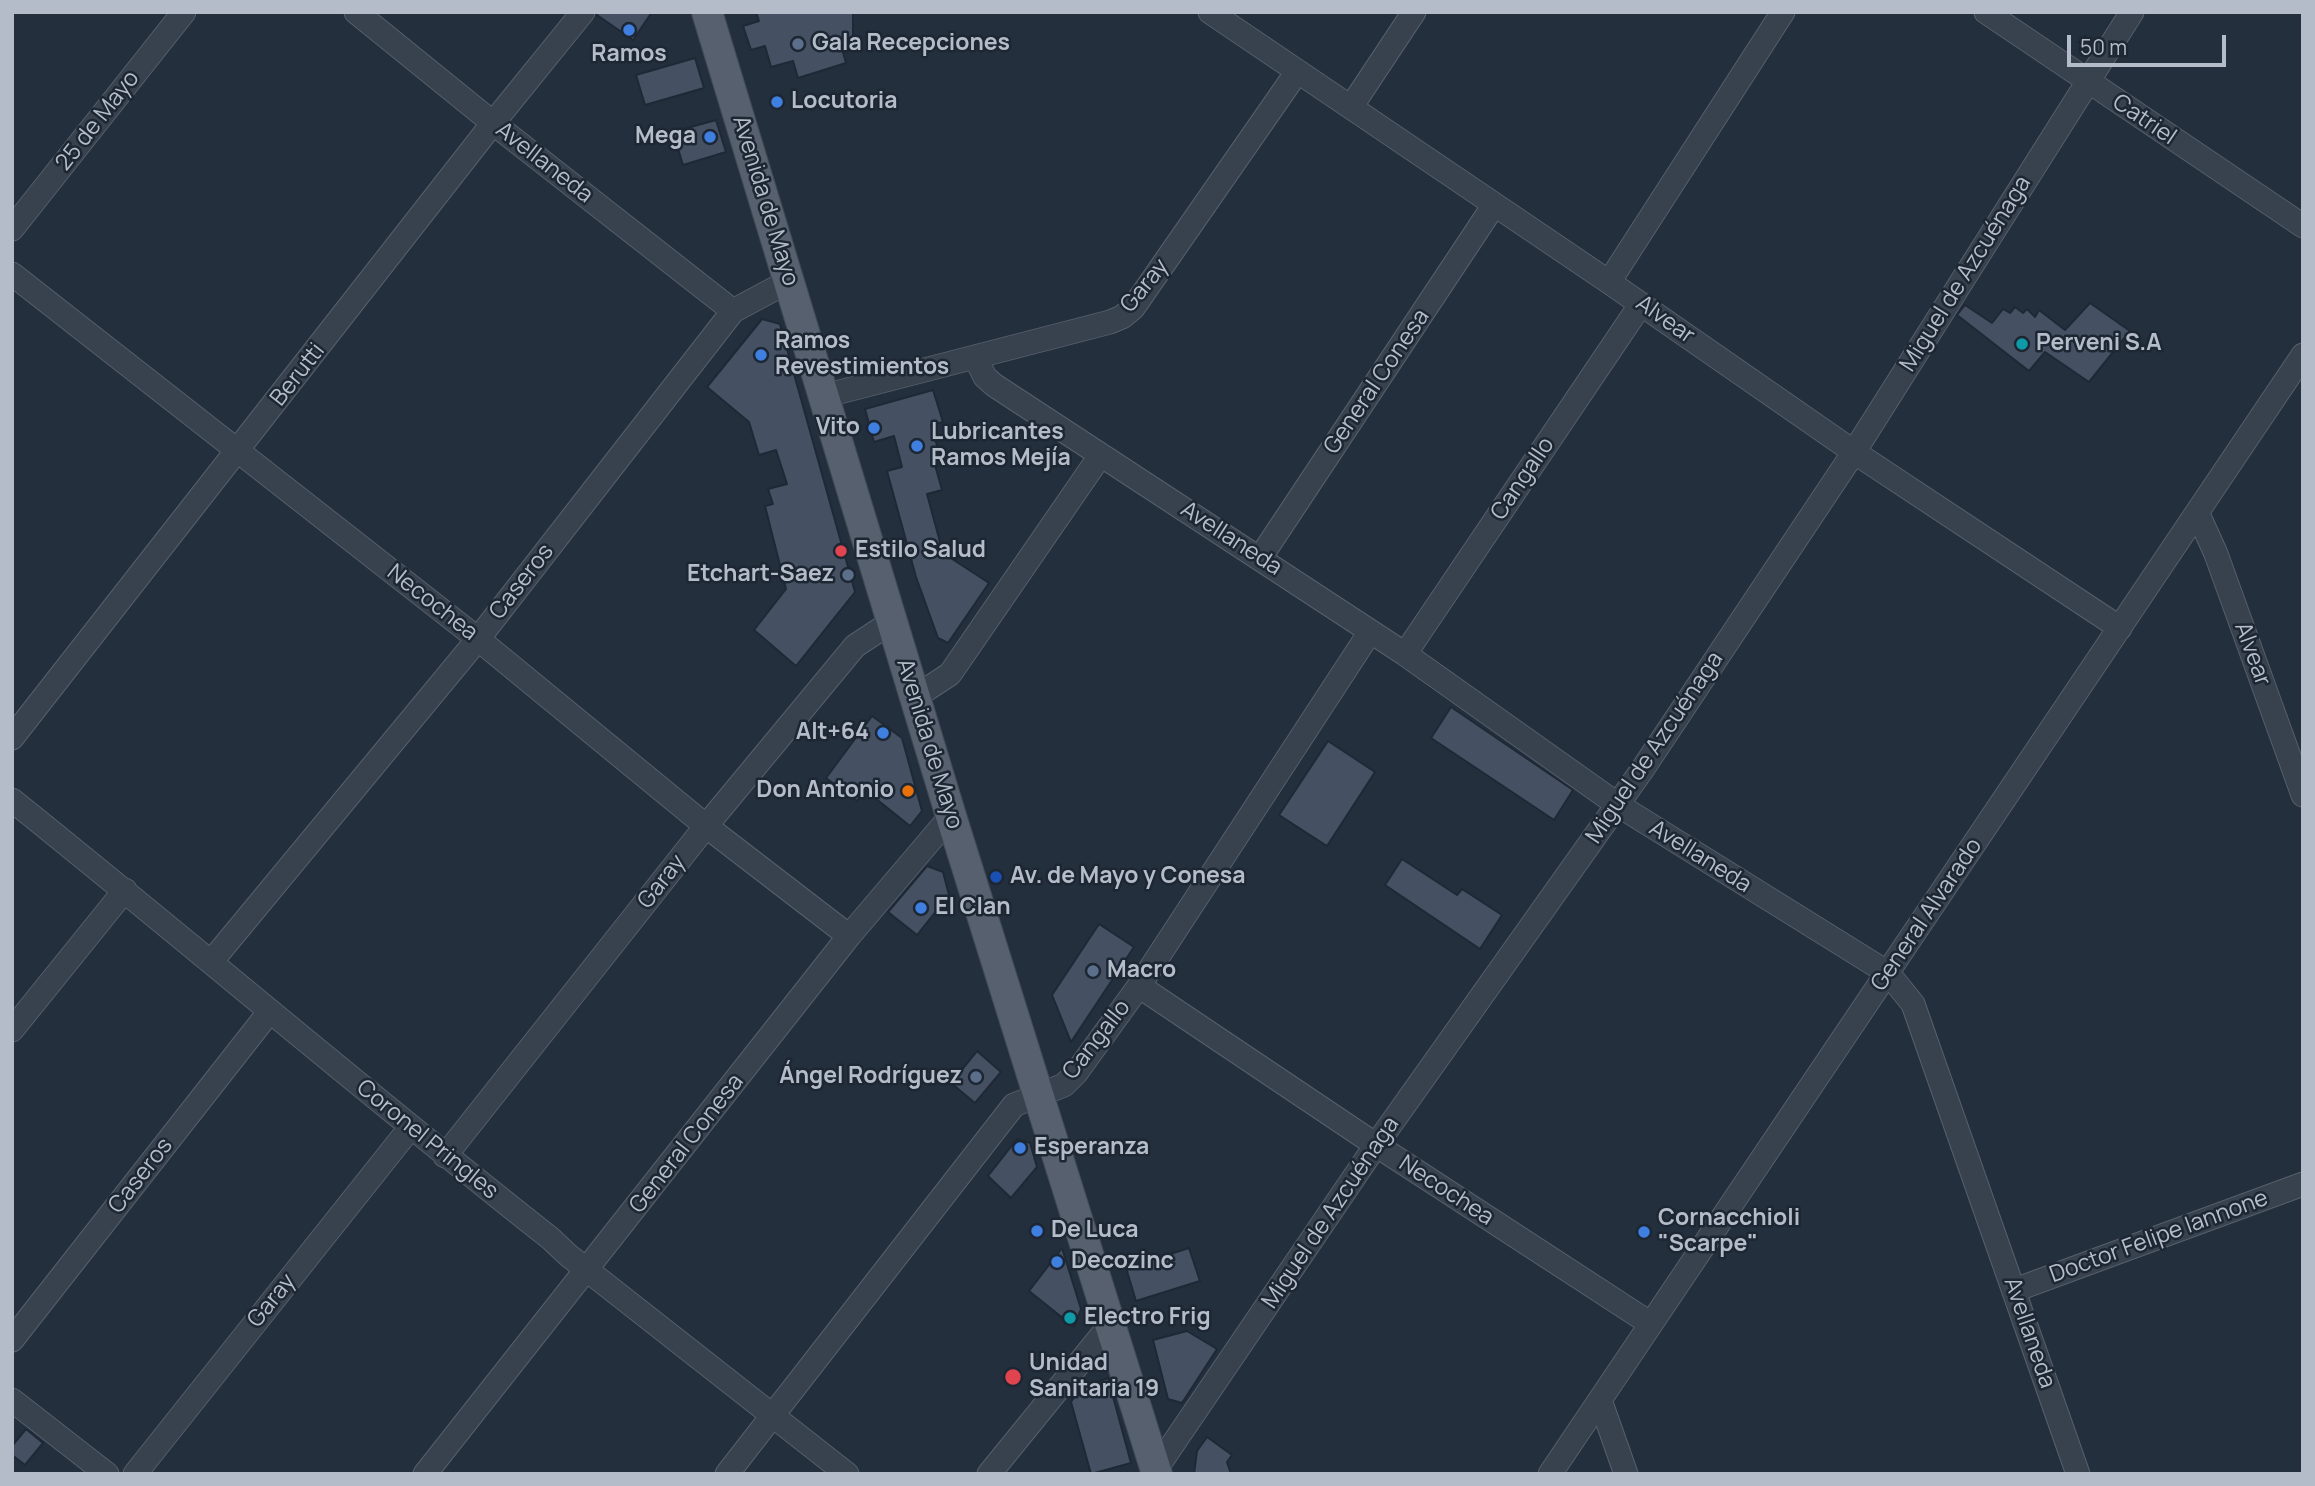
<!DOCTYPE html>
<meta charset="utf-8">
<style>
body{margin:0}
#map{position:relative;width:2315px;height:1486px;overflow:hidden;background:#242f3e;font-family:Manrope,sans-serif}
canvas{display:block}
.frame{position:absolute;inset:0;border:14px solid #b4bcc9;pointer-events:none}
.scale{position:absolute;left:2067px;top:35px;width:159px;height:32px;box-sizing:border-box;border:4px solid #b4bcc9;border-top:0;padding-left:9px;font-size:21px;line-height:24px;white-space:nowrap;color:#b4bcc9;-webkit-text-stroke:5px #1d2633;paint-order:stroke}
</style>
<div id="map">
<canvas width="2315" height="1486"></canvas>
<div class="frame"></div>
<div class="scale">50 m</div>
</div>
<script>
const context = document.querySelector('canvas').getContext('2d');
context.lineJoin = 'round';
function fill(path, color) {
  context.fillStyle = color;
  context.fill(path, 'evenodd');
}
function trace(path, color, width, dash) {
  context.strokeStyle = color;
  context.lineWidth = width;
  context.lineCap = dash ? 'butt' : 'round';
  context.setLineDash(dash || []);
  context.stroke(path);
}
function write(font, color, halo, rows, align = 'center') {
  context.font = font + ' Manrope,sans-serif';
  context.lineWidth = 5;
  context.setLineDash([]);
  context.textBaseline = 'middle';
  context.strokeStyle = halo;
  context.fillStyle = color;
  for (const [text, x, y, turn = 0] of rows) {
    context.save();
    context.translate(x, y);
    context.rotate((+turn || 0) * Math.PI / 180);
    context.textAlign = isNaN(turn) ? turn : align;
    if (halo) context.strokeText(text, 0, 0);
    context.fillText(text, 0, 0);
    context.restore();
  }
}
const building = new Path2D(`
 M597 12H652L633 40 597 15Z
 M756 12H853V42L841 45 846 63 798 78 793 61 771 67 765 46 751 50 743 26 759 21Z
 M695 58 704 88 645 105 636 75Z
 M716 120 726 152 683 165 673 132Z
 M2090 303 2130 331 2089 382 2045 352 2029 371 1957 315 1965 305 1992 323 2003 309 2010 313 2015 307 2023 313 2027 309 2035 317 2039 310 2065 330Z
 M762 319 780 324 855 592 796 666 754 630 786 589 765 506 773 504 768 489 787 484 776 450 759 455 749 422 707 387Z
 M933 390 943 422 931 425 940 456 933 458 942 490 927 494 943 553 989 583 948 643 938 638 916 577 887 471 902 467 894 436 874 442 865 409Z
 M1451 707 1573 790 1554 820 1431 738Z
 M872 716 902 738 922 811 910 826 865 790 857 801 826 778Z
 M1328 741 1375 772 1327 846 1279 815Z
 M1402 859 1457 895 1462 889 1502 915 1480 949 1385 885Z
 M927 866 943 872 949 895 917 935 888 912Z
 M1099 924 1134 947 1071 1042 1052 995Z
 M977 1051 1001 1072 975 1103 951 1083Z
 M1017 1139 1030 1143 1037 1167 1011 1198 988 1176Z
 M1062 1248 1081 1309 1074 1327 1029 1291Z
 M1189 1248 1200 1281 1136 1301 1126 1268Z
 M1187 1331 1217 1349 1182 1403 1168 1399 1153 1340Z
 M1108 1378 1131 1463 1091 1474 1071 1402 1080 1388Z
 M26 1429 43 1443 25 1465 12 1455V1446Z
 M1207 1437 1232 1455 1227 1462 1231 1474H1194L1197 1451Z`);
fill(building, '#455162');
trace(building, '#1f2835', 2);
const minor = new Path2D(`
 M356 12 493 123 733 311
 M1210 12 1609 282 1854 452 2120 628
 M1986 12 2303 226
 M1351 107 1414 12
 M12 229 184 12
 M12 274 478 639 706 826 849 936
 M1609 282 1783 12
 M975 357 985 377 994 385 1405 654 1618 805 1888 973 1913 1004 2078 1474
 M824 396 1110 322 1122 317 1133 308 1297 72
 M2198 514 2216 554 2303 795
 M1260 558 1494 205
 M1405 654 1641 304
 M915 697 950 674 1100 456
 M12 738 493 123 583 12
 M12 800C193 945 368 1095 550 1238L568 1255 847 1474
 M211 962 478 639 733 311 789 281
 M1139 986 1376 1145 1651 1324
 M12 1030 125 890
 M445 1156 706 826 855 646 893 621
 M2015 1290 2303 1184
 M12 1340 270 1011
 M12 1400 107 1474
 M1600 1400 1626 1474
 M1156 1469 1376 1145 1642 770 1854 452 2132 12
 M135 1474 410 1128
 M425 1474 849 936 951 816
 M727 1474 1014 1105 1064 1085 1076 1073 1139 986 1370 632
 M989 1474 1111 1324
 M1550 1474 2303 355`);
const major = new Path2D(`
 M707 12 951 816 1157 1474`);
trace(minor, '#565f6c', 25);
trace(major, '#414a57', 32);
trace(minor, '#38414e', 23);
trace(major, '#56606e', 30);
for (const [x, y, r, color] of [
 [629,30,7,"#3f7fe0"],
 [798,44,7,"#5c6f8a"],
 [777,102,7,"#3f7fe0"],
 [710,137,7,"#3f7fe0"],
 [2022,344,7,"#0f9aa8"],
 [761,355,7,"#3f7fe0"],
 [874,428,7,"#3f7fe0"],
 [917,446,7,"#3f7fe0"],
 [841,551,7,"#e0444e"],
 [848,575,7,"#5c6f8a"],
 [883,733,7,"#3f7fe0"],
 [908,791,7,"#e8710a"],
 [996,877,7,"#1a4fb4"],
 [921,908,7,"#3f7fe0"],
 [1093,971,7,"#5c6f8a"],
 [976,1077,7,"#5c6f8a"],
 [1020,1148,7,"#3f7fe0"],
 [1037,1231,7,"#3f7fe0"],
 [1644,1232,7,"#3f7fe0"],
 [1057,1262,7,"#3f7fe0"],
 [1070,1318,7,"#0f9aa8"],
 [1013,1377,9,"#e0444e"]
]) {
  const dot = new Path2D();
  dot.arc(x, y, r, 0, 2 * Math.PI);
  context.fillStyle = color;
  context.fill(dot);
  trace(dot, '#1d2633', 2.5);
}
write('bold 23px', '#b4bcc9', '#1d2633', [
 ["Gala Recepciones",812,44],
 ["Ramos",629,55,"center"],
 ["Locutoria",791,102],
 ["Mega",696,137,"right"],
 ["Ramos",775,342],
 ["Revestimientos",775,368],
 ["Perveni S.A",2036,344],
 ["Vito",860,428,"right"],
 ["Lubricantes",931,433],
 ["Ramos Mejía",931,459],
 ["Estilo Salud",855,551],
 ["Etchart-Saez",834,575,"right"],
 ["Alt+64",869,733,"right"],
 ["Don Antonio",894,791,"right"],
 ["Av. de Mayo y Conesa",1010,877],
 ["El Clan",935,908],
 ["Macro",1107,971],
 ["Ángel Rodríguez",962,1077,"right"],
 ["Esperanza",1034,1148],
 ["Cornacchioli",1658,1219],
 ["\"Scarpe\"",1658,1245],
 ["De Luca",1051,1231],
 ["Decozinc",1071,1262],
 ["Electro Frig",1084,1318],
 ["Unidad",1029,1364],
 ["Sanitaria 19",1029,1390]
], 'left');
write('23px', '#b4bcc9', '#1d2633', [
 ["Catriel",2144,120,34],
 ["25 de Mayo",98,121,-52],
 ["Avellaneda",544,163,38],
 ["Avenida de Mayo",765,201,73],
 ["Miguel de Azcuénaga",1966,274,-58],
 ["Garay",1145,286,-51],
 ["Alvear",1665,320,35],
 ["Berutti",298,375,-52],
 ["General Conesa",1377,382,-56],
 ["Cangallo",1523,479,-56],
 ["Avellaneda",1231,539,33],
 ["Caseros",522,582,-52],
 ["Necochea",432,603,38],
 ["Alvear",2252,654,70],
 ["Avenida de Mayo",929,744,73],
 ["Miguel de Azcuénaga",1655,748,-56],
 ["Avellaneda",1700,857,32],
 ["Garay",662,882,-52],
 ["General Alvarado",1927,915,-56],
 ["Cangallo",1097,1040,-52],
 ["Coronel Pringles",427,1140,39],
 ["General Conesa",687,1144,-52],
 ["Caseros",141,1176,-52],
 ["Necochea",1446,1191,33],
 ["Miguel de Azcuénaga",1331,1213,-56],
 ["Doctor Felipe Iannone",2159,1237,-20],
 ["Garay",272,1301,-51],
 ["Avellaneda",2029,1333,71]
]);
</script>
